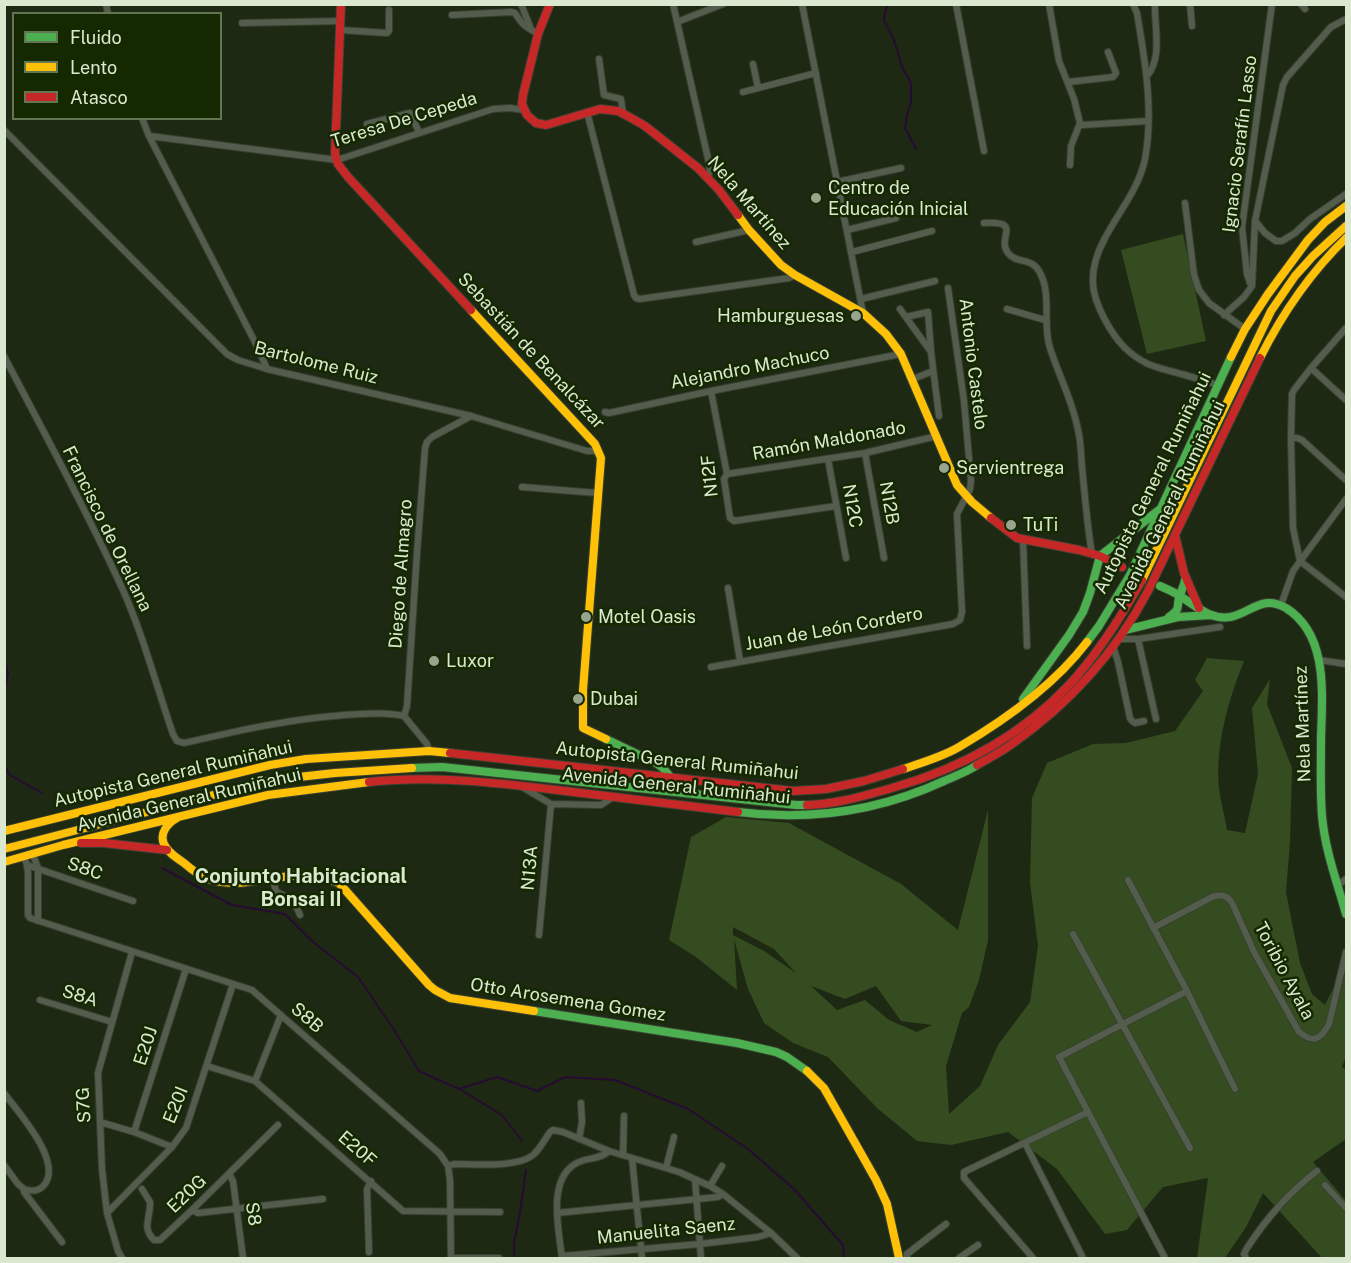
<!DOCTYPE html>
<meta charset="utf-8">
<style>
body{margin:0}
#map{position:relative;width:1351px;height:1263px;overflow:hidden;background:#1e2913;font-family:"Public Sans",sans-serif}
canvas{display:block}
.frame{position:absolute;inset:0;border:6px solid #dae8d0;pointer-events:none}
.legend{position:absolute;left:12px;top:12px;width:210px;height:108px;box-sizing:border-box;background:#152900;border:2px solid #647553;margin:0;padding:8px 10px;list-style:none;font-size:18px;color:#dae8d0}
.legend li{display:flex;align-items:center;gap:12px;height:30px}
.legend b{width:30px;border:2px solid #647553}
</style>
<div id="map">
<canvas width="1351" height="1263"></canvas>
<div class="frame"></div>
<ul class="legend">
<li><b style="height:8px;background:#4caf50"></b>Fluido</li>
<li><b style="height:8px;background:#ffc107"></b>Lento</li>
<li><b style="height:8px;background:#c62828"></b>Atasco</li>
</ul>
</div>
<script>
const context = document.querySelector('canvas').getContext('2d');
context.lineJoin = 'round';
function fill(path, color) {
  context.fillStyle = color;
  context.fill(path, 'evenodd');
}
function trace(path, color, width, dash) {
  context.strokeStyle = color;
  context.lineWidth = width;
  context.lineCap = dash ? 'butt' : 'round';
  context.setLineDash(dash || []);
  context.stroke(path);
}
function write(font, color, halo, rows, align = 'center') {
  context.font = font + ' "Public Sans",sans-serif';
  context.lineWidth = 5;
  context.setLineDash([]);
  context.textBaseline = 'middle';
  context.strokeStyle = halo;
  context.fillStyle = color;
  for (const [text, x, y, turn = 0] of rows) {
    context.save();
    context.translate(x, y);
    context.rotate((+turn || 0) * Math.PI / 180);
    context.textAlign = isNaN(turn) ? turn : align;
    if (halo) context.strokeText(text, 0, 0);
    context.fillText(text, 0, 0);
    context.restore();
  }
}
fill(new Path2D(`
 M1183 234 1206 341 1147 354 1121 250Z
 M1207 658 1244 661C1228 701 1215 746 1219 789 1221 803 1225 817 1227 830L1245 833 1258 774 1252 708 1270 679 1267 704 1292 768 1290 842 1286 892 1300 963 1312 994 1325 1005 1346 962V1056L1342 1067 1346 1070V1139L1313 1162 1346 1201V1258H1322L1263 1193 1246 1227 1225 1258H1197L1208 1178 1163 1187 1127 1230 1105 1234 1057 1169 1008 1132 951 1145 917 1141 877 1108 828 1057 793 1043 764 1023 748 989 734 939 737 990 696 957 669 940 691 837 726 817 789 823 901 884 958 930 988 810V940L979 980 969 1007 962 1013 946 1066 949 1114 980 1086 998 1045 1030 1002 1038 946 1030 883 1032 798 1047 763 1093 744 1126 743 1175 731 1203 691 1195 680ZM733 927 774 949 796 973 764 951 733 935ZM811 986 845 999 876 986 901 1021 932 1025 917 1032 889 1020 865 1000 837 1010Z`), '#344c1f');
trace(new Path2D(`
 M888 4 885 12 884 20 894 40 902 67 911 83V102L907 115 905 128 916 149
 M4 657 8 674 4 693
 M4 766 10 775 42 793
 M162 868 232 905 285 914 312 941 358 977 393 1028 419 1071 459 1089 497 1077 537 1091 565 1077 615 1080 688 1109 748 1149 794 1189 843 1245 844 1258
 M461 1090 502 1115 522 1141
 M514 1258V1243L520 1212 526 1170`), '#260b33', 2);
const street = new Path2D(`
 M106 4 108 14
 M521 4 531 29
 M673 4 709 163 710 170 708 177
 M802 4 863 313
 M956 4 984 151
 M1049 4 1059 61 1074 99 1080 123
 M1133 4 1137 13C1145 61 1154 111 1145 159 1139 189 1117 214 1104 240 1097 253 1092 270 1093 284 1094 304 1111 334 1125 348 1132 355 1140 360 1148 364 1155 367 1163 369 1170 371 1186 375 1202 380 1218 385
 M1190 4 1192 26
 M1301 4 1305 9
 M452 15 511 12 515 13C523 26 525 26 538 34
 M677 22 723 4
 M242 23 341 21
 M341 30 387 33 389 31V10
 M599 59 604 95 621 99 623 113
 M753 64 758 88
 M1147 76C1163 58 1154 26 1155 4
 M1068 82 1113 77 1116 73 1108 52
 M743 92 816 73
 M587 112 634 295 636 298 640 299 789 278 795 275
 M142 118 149 136 258 348 267 369
 M1080 123 1082 125 1148 121
 M367 124 410 113 419 132
 M4 130 227 354 238 360 267 369 471 416 587 451H599
 M149 136 337 160 493 109 510 108 524 110
 M1070 165 1071 146 1080 123
 M837 182 901 168
 M1185 203 1194 275 1199 290 1209 303 1245 329
 M1256 222 1265 233 1276 241H1282L1295 233 1310 219 1346 194
 M984 223C1024 221 996 237 1008 253 1016 264 1031 257 1039 271 1051 291 1044 317 1048 339 1049 348 1053 356 1056 365 1065 388 1075 411 1079 435 1081 445 1081 456 1082 467 1085 496 1087 525 1092 554
 M847 230 896 218
 M696 242 749 230
 M852 252 932 231
 M1250 283 1247 274 1242 227 1272 4
 M861 299 935 281
 M900 309 931 352 939 416
 M1007 309 1045 320
 M1224 315 1244 297 1252 286 1255 221 1283 85 1287 77 1331 27 1346 19
 M906 317 928 312 931 351
 M1346 328 1311 368 1294 390 1292 394 1291 438 1293 528 1300 561 1346 597
 M4 356C44 433 86 509 122 588 143 634 156 685 173 734L177 741 184 743C237 731 289 719 344 715 364 714 384 712 404 716
 M1311 368 1346 400
 M913 379 933 371
 M711 391 727 474 724 479 730 518 734 521 836 506
 M605 412 609 413 711 391 901 354
 M1291 438H1297L1302 440 1346 480
 M865 453 884 558
 M828 459 846 558
 M727 474 865 453 937 436
 M522 487 597 493
 M1023 540 1027 646
 M728 588 740 661
 M1281 605 1293 571 1346 499
 M1118 639H1138L1220 627
 M1138 639 1156 719
 M1113 646 1118 662 1130 718 1132 721 1135 723 1144 721
 M1319 660 1346 664
 M711 667 953 624 960 620 962 612 957 514 970 489 971 481 964 401 948 288
 M404 716 407 706 417 553 425 448 427 442 432 437 471 416
 M404 716 427 744 429 751
 M522 787 551 804 601 805 613 797
 M33 855 38 868V921
 M24 857 27 865 28 874V915L30 918 252 990 440 1154 448 1166 450 1180 451 1258H499
 M27 865 133 901
 M273 879 276 892C291 898 294 900 300 915
 M1128 880 1187 991 1235 1089
 M1338 885 1346 879
 M1153 928 1214 896C1224 894 1229 897 1233 905L1254 952 1299 1032C1314 1044 1321 1039 1329 1024L1346 952
 M1073 934 1190 1148
 M539 935 551 804
 M40 1000 112 1022
 M207 1066 255 1081 403 1211 500 1212
 M255 1081 281 1015
 M4 1093C18 1112 62 1160 45 1184 40 1191 32 1192 24 1189
 M100 1122 134 1132 172 1147
 M134 1132 186 969
 M579 1139 582 1122 581 1103
 M1025 1143 1083 1258
 M623 1155 624 1116
 M632 1158 642 1258
 M4 1165 18 1184 24 1189V1192L62 1242
 M448 1166 454 1164C474 1164 517 1168 533 1155 540 1149 545 1139 550 1132L553 1130 563 1132 609 1151 679 1172 710 1186 723 1194 771 1233 797 1258
 M666 1168 674 1137
 M229 1174 233 1181 243 1258
 M695 1179 701 1258
 M1325 1185 1346 1208
 M710 1186 722 1166
 M142 1189 150 1202C151 1218 141 1227 154 1240H160L192 1210 278 1125
 M192 1210 198 1213 323 1199
 M107 1213 172 1147 186 1128 233 984
 M557 1213 718 1197 723 1194
 M369 1252 367 1189 371 1181
 M562 1256 700 1244 758 1237 771 1233
 M122 1258 118 1251 107 1213 102 1169 98 1073 132 952
 M562 1258C559 1231 547 1181 575 1164 585 1157 601 1160 609 1151
 M907 1258V1254L946 1224
 M959 1258 978 1245
 M1033 1258 964 1178V1172L1088 1112
 M1165 1258 1059 1057 1187 991
 M1246 1258 1244 1254 1247 1248C1266 1219 1289 1192 1317 1171`);
const fast = new Path2D(`
 M1160 586C1167 589 1174 592 1180 596 1196 606 1210 620 1230 617 1251 613 1262 594 1286 608 1329 635 1322 695 1321 739 1321 764 1320 791 1322 816 1325 850 1337 882 1346 914
 M1169 617C1183 607 1175 607 1180 595 1182 589 1184 586 1185 580
 M1125 630 1178 617 1211 615
 M1087 642 1099 626 1130 575 1231 357
 M1023 699 1069 635 1083 612 1090 593 1100 556 1159 510
 M606 739 656 763 663 768 672 779
 M412 768 442 767 796 805H807
 M738 812C809 821 879 811 944 781 955 776 967 772 977 765
 M534 1011 737 1043 776 1052 787 1057 807 1071`);
const slow = new Path2D(`
 M738 215 749 230 781 265 795 275 863 313 886 334 901 354 957 485 972 502 991 518
 M471 310 595 444 601 458 583 690V728L606 739
 M1231 357 1245 329 1268 294 1308 240 1325 222 1346 206
 M1260 358C1283 312 1309 274 1346 238
 M1142 580 1271 311 1295 276 1313 256 1346 226
 M903 769C921 763 942 757 959 747 1005 720 1055 684 1087 642
 M177 818C168 823 159 833 164 844 168 853 177 858 184 863 192 870 201 877 211 880 243 889 276 874 308 875 319 875 329 879 339 883L429 985 435 990 450 998 534 1011
 M4 831 270 765 306 759 429 751 450 753
 M4 849 271 780 335 773 412 768
 M4 862 63 845 268 795 369 782
 M807 1071 824 1088 876 1180 887 1204 899 1258`);
const jam = new Path2D(`
 M341 4 335 154 338 164 348 177 471 310
 M550 4 538 34 523 95 522 104 527 115 536 123 546 125 600 109 618 111 633 119 645 126 698 168 719 190 738 215
 M991 518 1017 538 1079 550 1100 556 1122 567
 M1175 535 1184 573 1199 608
 M450 753 793 791 826 789 864 781 903 769
 M977 765C989 758 1001 752 1012 744 1069 704 1116 652 1148 591L1260 358
 M369 782C435 775 500 783 565 791 623 798 680 805 738 812
 M807 805C838 804 863 796 892 788 959 769 1021 736 1069 685 1098 654 1121 617 1142 580
 M81 843H104L167 850`);
trace(street, '#384130', 8);
trace(fast, '#384130', 10);
trace(slow, '#384130', 10);
trace(jam, '#384130', 10);
trace(street, '#545d4d', 6);
trace(fast, '#4caf50', 8);
trace(slow, '#ffc107', 8);
trace(jam, '#c62828', 8);
for (const [x, y, r, color] of [
 [816,198,6,"#98a58e"],
 [856,316,6,"#98a58e"],
 [944,468,6,"#98a58e"],
 [1011,525,6,"#98a58e"],
 [586,617,6,"#98a58e"],
 [434,661,6,"#98a58e"],
 [578,699,6,"#98a58e"]
]) {
  const dot = new Path2D();
  dot.arc(x, y, r, 0, 2 * Math.PI);
  context.fillStyle = color;
  context.fill(dot);
  trace(dot, '#152900', 2);
}
write('18px', '#dae8d0', '#152900', [
 ["Teresa De Cepeda",404,120,-17],
 ["Ignacio Serafín Lasso",1240,144,-83],
 ["Nela Martínez",749,203,49],
 ["Sebastián de Benalcázar",531,351,47],
 ["Bartolome Ruiz",316,363,14],
 ["Antonio Castelo",973,364,83],
 ["Alejandro Machuco",750,368,-11],
 ["Ramón Maldonado",829,441,-10],
 ["N12F",710,476,-96],
 ["Autopista General Rumiñahui",1153,483,-64],
 ["N12B",889,503,80],
 ["Avenida General Rumiñahui",1170,505,-64],
 ["N12C",852,506,80],
 ["Francisco de Orellana",107,529,64],
 ["Diego de Almagro",401,574,-86],
 ["Juan de León Cordero",834,629,-10],
 ["Nela Martínez",1303,724,-92],
 ["Autopista General Rumiñahui",677,761,6],
 ["Autopista General Rumiñahui",173,774,-13],
 ["Avenida General Rumiñahui",676,786,6],
 ["Avenida General Rumiñahui",189,800,-13],
 ["N13A",530,868,-85],
 ["S8C",85,869,19],
 ["Toribio Ayala",1284,971,62],
 ["S8A",80,996,17],
 ["Otto Arosemena Gomez",568,1000,9],
 ["S8B",307,1018,41],
 ["E20J",146,1046,-72],
 ["S7G",84,1105,-93],
 ["E20I",176,1105,-68],
 ["E20F",357,1149,41],
 ["E20G",187,1194,-44],
 ["S8",253,1214,82],
 ["Manuelita Saenz",666,1231,-6]
]);
write('18px', '#dae8d0', '#152900', [
 ["Centro de",828,188],
 ["Educación Inicial",828,209],
 ["Hamburguesas",844,316,"right"],
 ["Servientrega",956,468],
 ["TuTi",1023,525],
 ["Motel Oasis",598,617],
 ["Luxor",446,661],
 ["Dubai",590,699]
], 'left');
write('bold 20px', '#dae8d0', '#152900', [
 ["Conjunto Habitacional",301,877],
 ["Bonsai II",301,900]
]);
</script>
